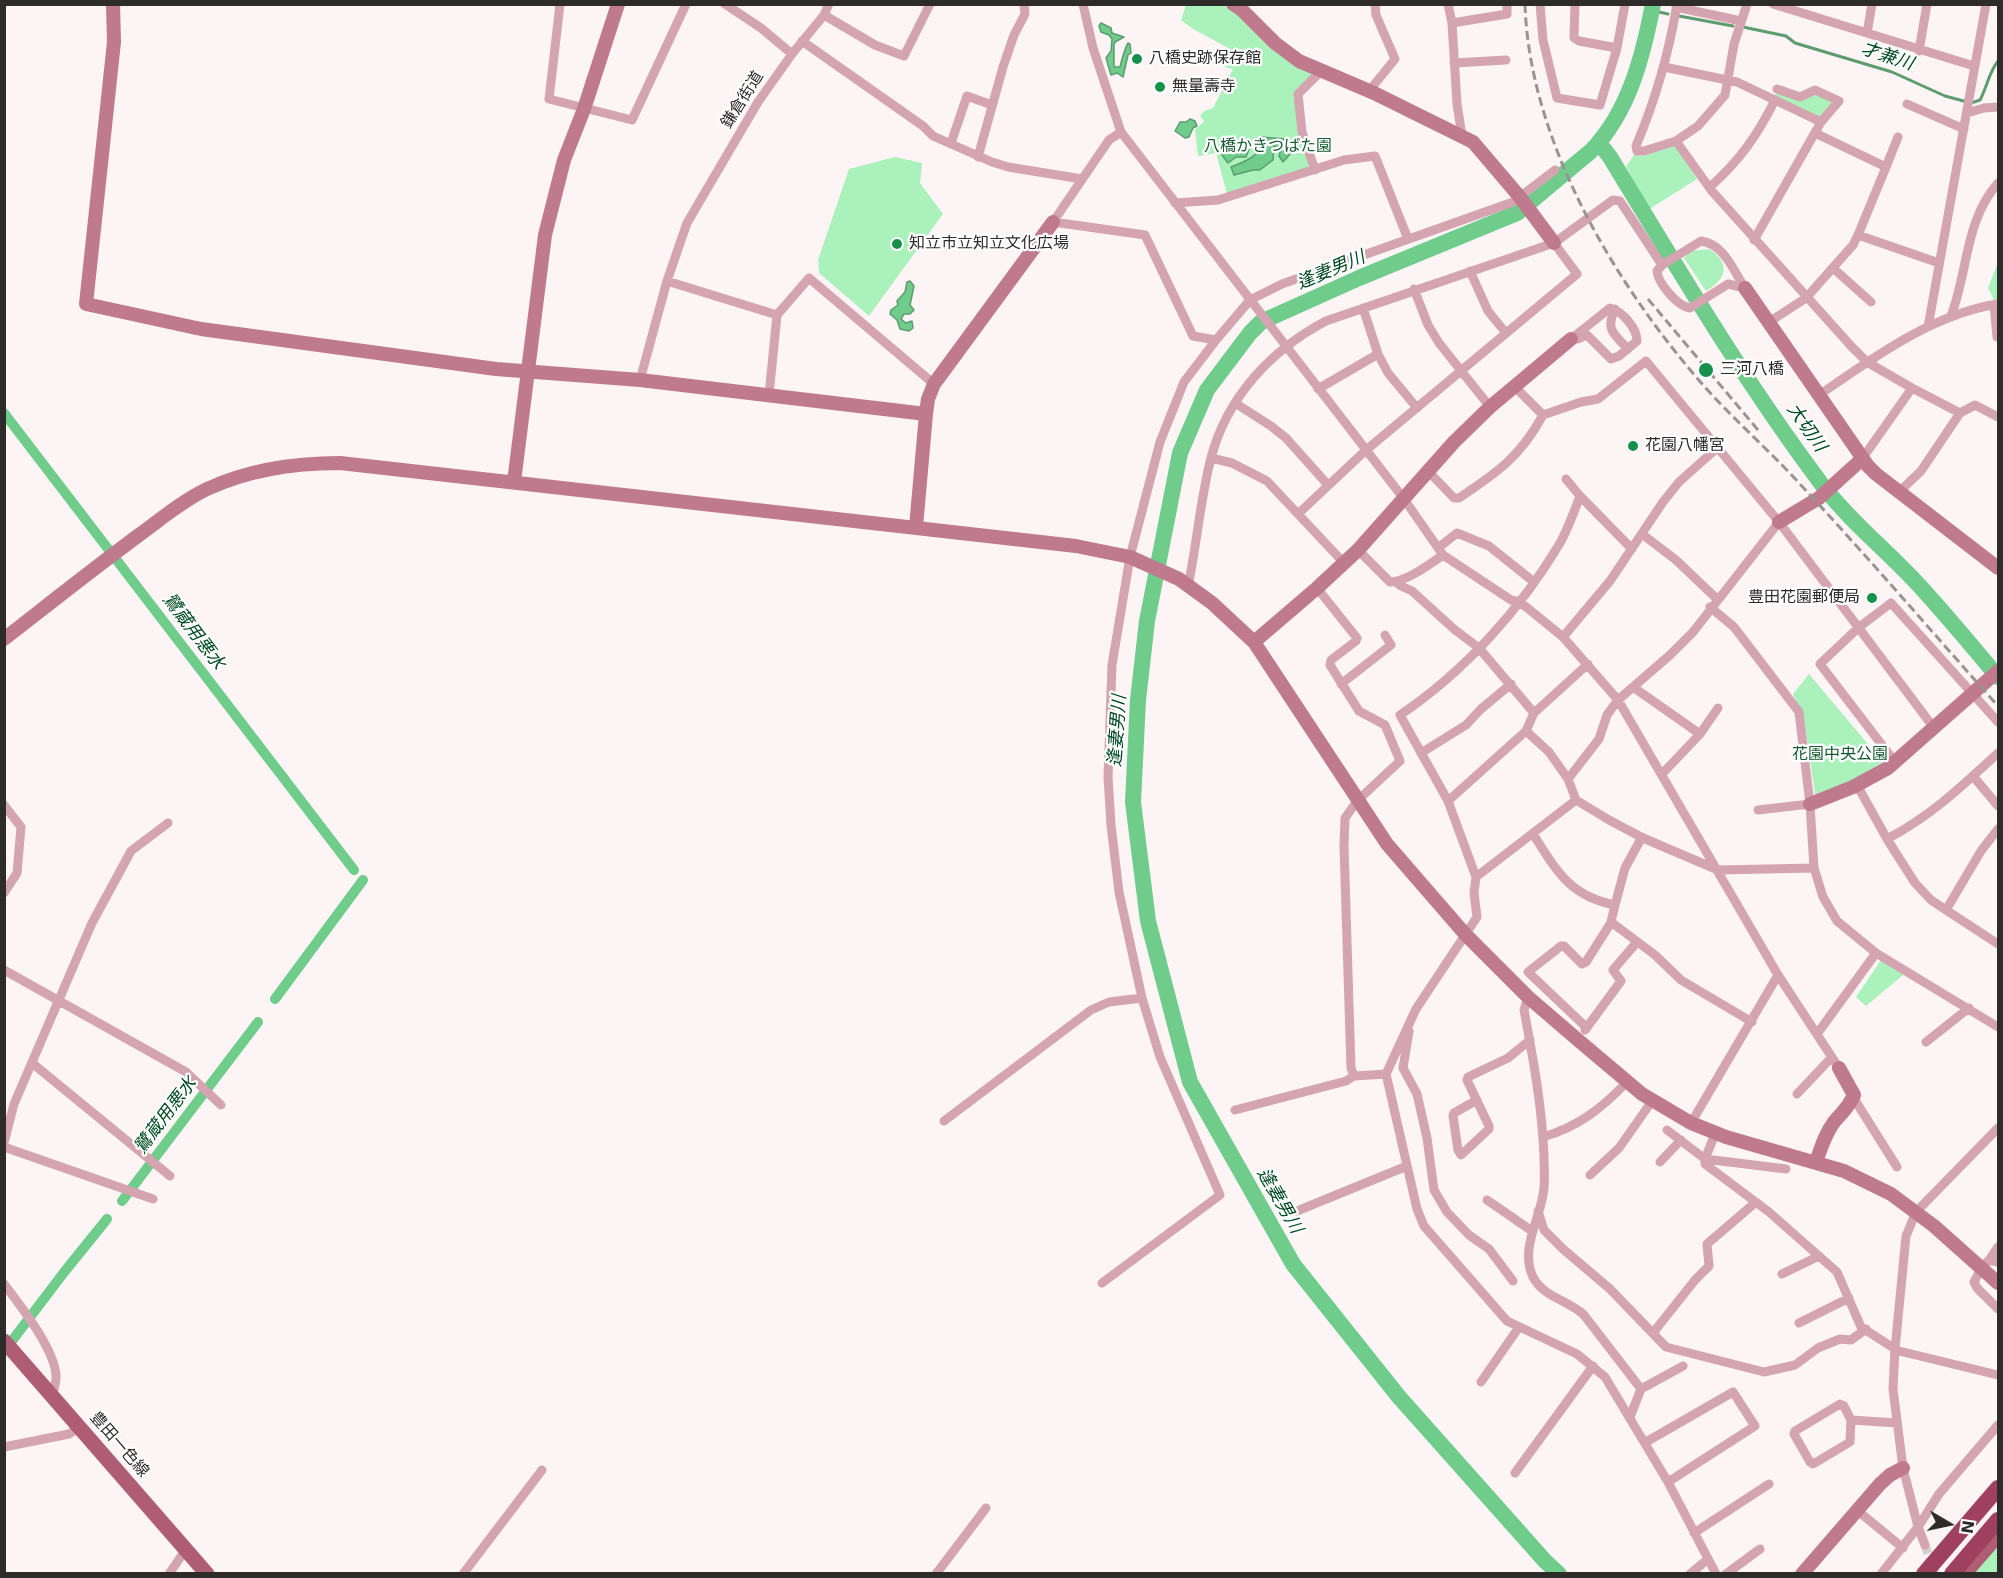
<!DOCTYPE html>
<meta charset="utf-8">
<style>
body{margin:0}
#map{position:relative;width:2003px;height:1578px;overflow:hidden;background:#fdf4f6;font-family:"DejaVu Sans",sans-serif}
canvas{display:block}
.frame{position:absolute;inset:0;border:6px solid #2e2b2b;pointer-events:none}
.north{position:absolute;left:1919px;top:1494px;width:60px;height:60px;-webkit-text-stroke:4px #fff;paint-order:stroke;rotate:99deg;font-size:16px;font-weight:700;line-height:24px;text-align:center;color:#2e2b2b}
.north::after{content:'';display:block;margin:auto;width:21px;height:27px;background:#2e2b2b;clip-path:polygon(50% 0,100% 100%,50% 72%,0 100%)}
</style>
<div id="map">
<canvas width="2003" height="1578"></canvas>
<div class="frame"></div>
<div class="north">N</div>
</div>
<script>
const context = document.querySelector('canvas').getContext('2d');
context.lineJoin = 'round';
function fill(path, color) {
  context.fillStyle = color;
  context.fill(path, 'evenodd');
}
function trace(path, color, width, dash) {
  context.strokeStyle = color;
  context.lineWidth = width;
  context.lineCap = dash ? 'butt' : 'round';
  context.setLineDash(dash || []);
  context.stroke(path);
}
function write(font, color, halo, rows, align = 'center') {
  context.font = font + ' "DejaVu Sans","Noto Sans JP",sans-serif';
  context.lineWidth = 4.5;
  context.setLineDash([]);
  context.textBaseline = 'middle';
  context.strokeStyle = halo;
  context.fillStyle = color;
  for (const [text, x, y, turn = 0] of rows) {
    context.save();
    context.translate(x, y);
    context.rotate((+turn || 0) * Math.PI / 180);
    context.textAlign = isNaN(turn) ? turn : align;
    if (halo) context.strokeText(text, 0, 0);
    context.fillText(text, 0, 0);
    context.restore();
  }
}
fill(new Path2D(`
 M1186 5H1223L1236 12 1314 74 1295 92 1310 162 1307 168 1227 194 1216 153 1198 156 1195 130 1204 121 1200 116 1204 111 1213 108 1233 69 1222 66 1230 49 1193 29 1181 20Z
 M1777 92 1799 100 1815 92 1835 101 1820 120 1774 96Z
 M1675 145 1697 179 1648 210 1626 166 1634 155 1644 156Z
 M895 157 922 163 920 183 943 214 869 316 819 273 818 260 849 169Z
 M1709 249C1731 263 1727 279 1706 291L1684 258 1691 251Z
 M1998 262V301L1995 302 1988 288Z
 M1809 674 1883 762 1850 782 1815 794 1804 718 1793 694Z
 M1883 957 1908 971 1866 1006 1856 997Z
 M1998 1534V1573H1960Z`), '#aaf1bc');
const water = new Path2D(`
 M1101 23 1111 28 1112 33 1124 37 1115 42 1114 45V67H1120C1121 62 1125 48 1128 43L1130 44 1131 53 1128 55 1123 77 1117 73 1111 75 1106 58 1111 51 1112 39 1109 35 1101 32 1099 26Z
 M1190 119 1195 121 1197 126 1193 128 1189 137 1185 138 1175 131 1180 122H1186Z
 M1261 137 1285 139 1291 145V153L1283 162 1279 156 1281 149 1274 146 1273 160 1260 170H1253L1234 175 1231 167C1244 162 1265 155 1261 137Z
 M1244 144 1250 147 1246 157H1236L1228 163 1222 155 1224 149Z
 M910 281 914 286 910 305 914 310 910 314H904L901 319 906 323 912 321 913 328 909 331 900 329 897 320 890 314 891 310 898 305 897 301 905 292 907 282Z`);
fill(water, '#6fcc8b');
trace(water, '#5c9c6e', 1.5);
trace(new Path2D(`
 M1652 7 1659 12 1668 14
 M1679 16 1733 26
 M1743 27 1786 36 1795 43 1892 72 1945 96 1971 103 1980 100C1987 87 1989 72 1998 61`), '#5c9c6e', 3);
trace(new Path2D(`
 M4 413 354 870
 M275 999 363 880
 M122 1201 258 1022
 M5 1350 65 1271 107 1219`), '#6fcc8b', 10);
trace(new Path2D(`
 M1599 143 1610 157C1678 269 1744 381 1823 486 1850 521 1885 549 1915 581 1944 612 1971 645 1998 677
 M1559 1574 1545 1561 1399 1397 1293 1264 1190 1082 1148 921 1133 802 1138 700 1147 621 1180 453 1207 390 1250 333 1261 322 1359 278 1517 213 1591 151C1629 112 1643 56 1653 4`), '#6fcc8b', 16);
trace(new Path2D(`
 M1925 1545 1935 1574`), '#d4cccd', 9, [9, 4.5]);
trace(new Path2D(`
 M560 4 549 99 632 120 686 4
 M725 4 761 28 792 54
 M1083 4 1093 48 1121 132 1404 499 1443 555 1511 600 1520 602 1563 637 1618 700 1778 975 1839 1068
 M1448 4 1452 23 1457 104 1462 136
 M1540 4 1543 40 1557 98 1600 105 1617 48 1625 4
 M1575 4 1574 38 1579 41 1617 48
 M1677 4C1669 53 1655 101 1636 146L1637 151H1644L1676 141 1698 126 1725 95 1734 44 1747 4
 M1773 4 1974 66
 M1676 7 1741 21
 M824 15 875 45 904 56 930 4
 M1452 23 1507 14V4
 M1867 33 1872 4
 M802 41 923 126 933 136 992 162 1008 167 1082 179
 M1919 51 1927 4
 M1454 63 1506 60
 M1664 67 1737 82 1821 122
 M1369 91 1395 59 1376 15 1375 4
 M1907 104 1964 129
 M1967 113 1984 108 1998 107
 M1121 132 1109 140 1053 222 1145 235 1193 336 1216 340
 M1815 133 1886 167 1858 235
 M1676 141 1711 190 1851 346 1867 362 1912 388 1960 413 1975 405 1998 417
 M951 143 967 96 992 105
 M978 157 1003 67 1014 35 1025 14 1024 4
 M1886 167 1898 137
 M1315 170 1302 132 1298 94 1321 71
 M1710 187C1740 160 1757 136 1775 100
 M1175 203 1218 200 1344 160 1375 156 1408 239
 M1754 240 1821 122 1839 101 1815 90 1800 97 1777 89
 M1701 241C1724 244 1733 270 1745 288L1728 284 1690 308C1677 306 1658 283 1657 271L1662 265Z
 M1833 268 1871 302
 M1470 271 1488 311 1506 333
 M667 281 777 315
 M1414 289 1428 325 1439 343 1490 407
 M1994 305 1997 337
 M1363 308 1378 354 1388 373 1417 408
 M1610 308C1622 311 1637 328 1637 341L1619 356 1611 359 1587 335 1578 339H1571Z
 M1615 309C1605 330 1614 334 1628 349
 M1951 316C1968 272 1965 220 1998 183
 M1769 322 1806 298 1853 245 1858 235 1939 263
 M1928 327 1986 4
 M640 380 667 281 687 223 758 102 792 54 824 15 829 4
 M1515 387 1543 415
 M1318 389 1378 354
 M769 395 777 315 809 278 934 384
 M1819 395C1873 358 1932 314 1998 304
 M1235 403 1271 426 1286 438 1328 485
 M1211 458 1232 463 1267 481 1344 563
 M1862 459 1912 388
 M1428 471 1454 498H1459C1498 472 1520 457 1543 415L1581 402 1598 399 1646 361 1779 522 1934 728
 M1566 479 1580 496C1574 512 1568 529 1560 543 1521 609 1464 672 1400 715L1448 801 1476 877 1474 893 1477 917 1416 1009 1386 1074 1417 1209 1424 1226 1507 1321 1577 1354 1605 1377 1668 1482 1716 1574
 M1899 492 1921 471 1960 413
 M1580 496 1632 549
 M1299 513 1365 451 1577 274 1554 243
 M1642 534 1676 560 1717 599
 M1438 548 1457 533 1489 546 1534 582
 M1358 550 1390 582C1406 582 1430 564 1443 555
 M1396 582 1401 586 1412 591 1455 630 1479 648 1534 713
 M1188 586C1197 544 1200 500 1211 458 1227 397 1271 350 1326 321L1554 243 1613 200 1620 201 1662 265
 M1317 588 1357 638 1356 641 1331 660 1330 665 1359 711 1385 725 1400 761 1357 801 1345 818 1344 846 1351 1068 1354 1076 1386 1074
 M1710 607 1734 627 1799 712 1810 804 1814 868 1823 897 1837 921 1876 953 1998 1027
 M1563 637 1610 581 1663 502 1679 482 1716 449
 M1341 684 1391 645 1385 635
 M1633 687 1700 734
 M1526 731 1549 752 1568 779 1576 800 1609 820 1643 838 1718 870 1814 868
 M1421 753 1466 725 1481 709 1511 684
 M1895 762 1820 664 1858 628 1891 603 1998 722
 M1662 774 1700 734 1718 708
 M1973 776 1998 806
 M1568 779 1599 739 1607 715 1618 700 1670 655 1693 632 1779 522
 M1857 785 1887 839 1915 883 1931 900 1946 910 1981 851 1998 829
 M1448 801 1526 731 1534 713 1588 664
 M4 805 21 827 17 873 4 893
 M1758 810 1810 804
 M1533 834C1556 870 1569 896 1615 905L1611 922 1655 955 1681 980 1752 1022
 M1887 839C1932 815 1961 787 1998 753
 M1476 877 1576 800
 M1615 905 1625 868 1642 837
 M1946 910 1998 944
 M4 970 186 1072 221 1105
 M1528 997 1524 1010C1533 1058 1542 1106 1544 1156 1544 1166 1545 1177 1544 1188 1542 1216 1519 1248 1533 1277 1543 1297 1570 1301 1584 1315L1641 1389
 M1587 1028 1528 972 1561 946H1564L1582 964 1586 962 1612 921
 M1585 1030 1621 981 1613 970 1637 942
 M1409 1031 1403 1068 1417 1094 1427 1138 1434 1190 1447 1212 1469 1235 1489 1249 1513 1281
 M1817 1034 1876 953
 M1926 1042 1969 1008
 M32 1063 170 1176
 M1797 1094 1832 1057
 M1853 1097 1897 1167
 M1477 1100 1454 1113 1453 1116 1458 1150 1461 1155 1489 1129V1126L1467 1080 1468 1077 1508 1058 1530 1040
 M1235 1110 1346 1081 1354 1076
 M944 1121 1091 1010 1109 1002 1142 998
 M1691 1123 1778 975
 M1667 1130 1705 1159V1164L1769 1212 1837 1272 1861 1327 1895 1349
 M1715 1134 1705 1159 1786 1169
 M1543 1137C1578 1127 1602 1108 1627 1082
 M4 1143 14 1104 92 923 131 851 168 823
 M4 1147 153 1199
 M1660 1162 1681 1140
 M1590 1175 1619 1148 1652 1101
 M1487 1200 1532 1231
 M1297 1211 1407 1166
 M1538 1211 1544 1230 1563 1249 1610 1289 1666 1347 1764 1372 1795 1365 1818 1348 1840 1339 1851 1340 1866 1329
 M1989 1260 1998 1247
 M1998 1262 1989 1260 1982 1267 1974 1282 1977 1288 1998 1309
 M1782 1274 1819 1256
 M1102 1283 1220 1195 1160 1057 1142 998 1119 892 1111 825 1108 777 1112 665 1130 557 1160 442 1184 382 1216 340 1250 300 1282 284 1513 202 1555 170
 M4 1284C20 1305 57 1352 56 1378 56 1384 53 1391 52 1397
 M1799 1323 1849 1298
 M1653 1333 1695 1280 1709 1266 1707 1244 1756 1202
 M1895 1350 1998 1375
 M1481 1382 1519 1327
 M1630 1417 1641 1389 1683 1366
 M1851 1420 1850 1442 1813 1464 1810 1462 1794 1434 1795 1431 1840 1404 1844 1406 1851 1420 1897 1423
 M1646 1442 1733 1392 1755 1426 1668 1482
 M4 1447 69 1434 80 1427
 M1515 1473 1593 1366
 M1858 1511 1903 1548
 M1694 1533 1769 1484
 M1925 1545 1918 1527 1903 1468 1893 1389 1895 1349 1906 1236 1916 1212 1998 1128
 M169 1574 186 1549
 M463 1574 542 1470
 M936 1574 986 1508
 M1690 1574 1708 1559
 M1726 1574 1760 1549
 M1881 1574 1918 1527 1939 1494 1998 1425`), '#d4a4b0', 9);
trace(new Path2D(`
 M113 4 114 42 86 304 201 329 496 369 640 380 926 414
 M1233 4 1242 10 1275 43 1299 61 1374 93 1473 142 1519 196 1554 243
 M1745 288 1868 466 1876 474 1998 568
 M514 482 545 235 564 160 584 109 618 4
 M1779 522 1819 498 1862 459
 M916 527 926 414 928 399 934 384 1053 222
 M4 639C49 604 93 569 139 535 161 519 182 501 207 489 248 470 296 463 340 463L1076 546 1130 557 1179 579 1212 603 1254 642 1387 844 1465 934 1528 997 1578 1040 1642 1094 1691 1123 1726 1137 1844 1171 1891 1194 1934 1226 1998 1283
 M1254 642 1317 588 1358 550 1454 442 1490 407 1571 339
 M1810 804 1853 787 1888 768 1998 671
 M1816 1162C1821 1148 1825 1134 1834 1122 1843 1111 1847 1110 1854 1095L1839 1068
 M1802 1574 1880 1484 1890 1475 1903 1468`), '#bf7b8d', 14);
trace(new Path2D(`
 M4 1341 207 1574
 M1964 1574 1998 1535`), '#af5c75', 15);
trace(new Path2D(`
 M1952 1574 1998 1520`), '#a04060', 16);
trace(new Path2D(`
 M1525 4C1529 141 1616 286 1704 386 1734 420 1769 450 1799 483 1867 556 1932 632 1998 706
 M1648 299 1758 430`), '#999394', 3, [9, 4.5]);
trace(new Path2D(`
 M1924 1574 1998 1488`), '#a04060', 16);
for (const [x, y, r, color] of [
 [1137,59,6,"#17904c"],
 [1160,87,6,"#17904c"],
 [897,244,6,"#17904c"],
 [1706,370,8,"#17904c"],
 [1633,446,6,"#17904c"],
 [1872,598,6,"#17904c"]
]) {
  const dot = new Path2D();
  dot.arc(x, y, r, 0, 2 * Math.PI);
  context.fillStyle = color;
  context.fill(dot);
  trace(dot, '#fff', 2);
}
write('16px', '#2e2b2b', '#fff', [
 ["八橋史跡保存館",1149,59],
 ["無量壽寺",1172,87],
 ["知立市立知立文化広場",909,244],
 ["三河八橋",1720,370],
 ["花園八幡宮",1645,446],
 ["豊田花園郵便局",1860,598,"right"]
], 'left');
write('16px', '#2e2b2b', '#fff', [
 ["鎌倉街道",743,100,-58],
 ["豊田一色線",119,1445,49]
]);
write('16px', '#165a31', '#fff', [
 ["八橋かきつばた園",1268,147],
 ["花園中央公園",1840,755]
]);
write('italic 18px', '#004b22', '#fff', [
 ["才兼川",1887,57,18],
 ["逢妻男川",1331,271,-23],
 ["大切川",1806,428,55],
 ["鷺蔵用悪水",193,632,53],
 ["逢妻男川",1118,731,-86],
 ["鷺蔵用悪水",166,1116,-53],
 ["逢妻男川",1279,1201,60]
]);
</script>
